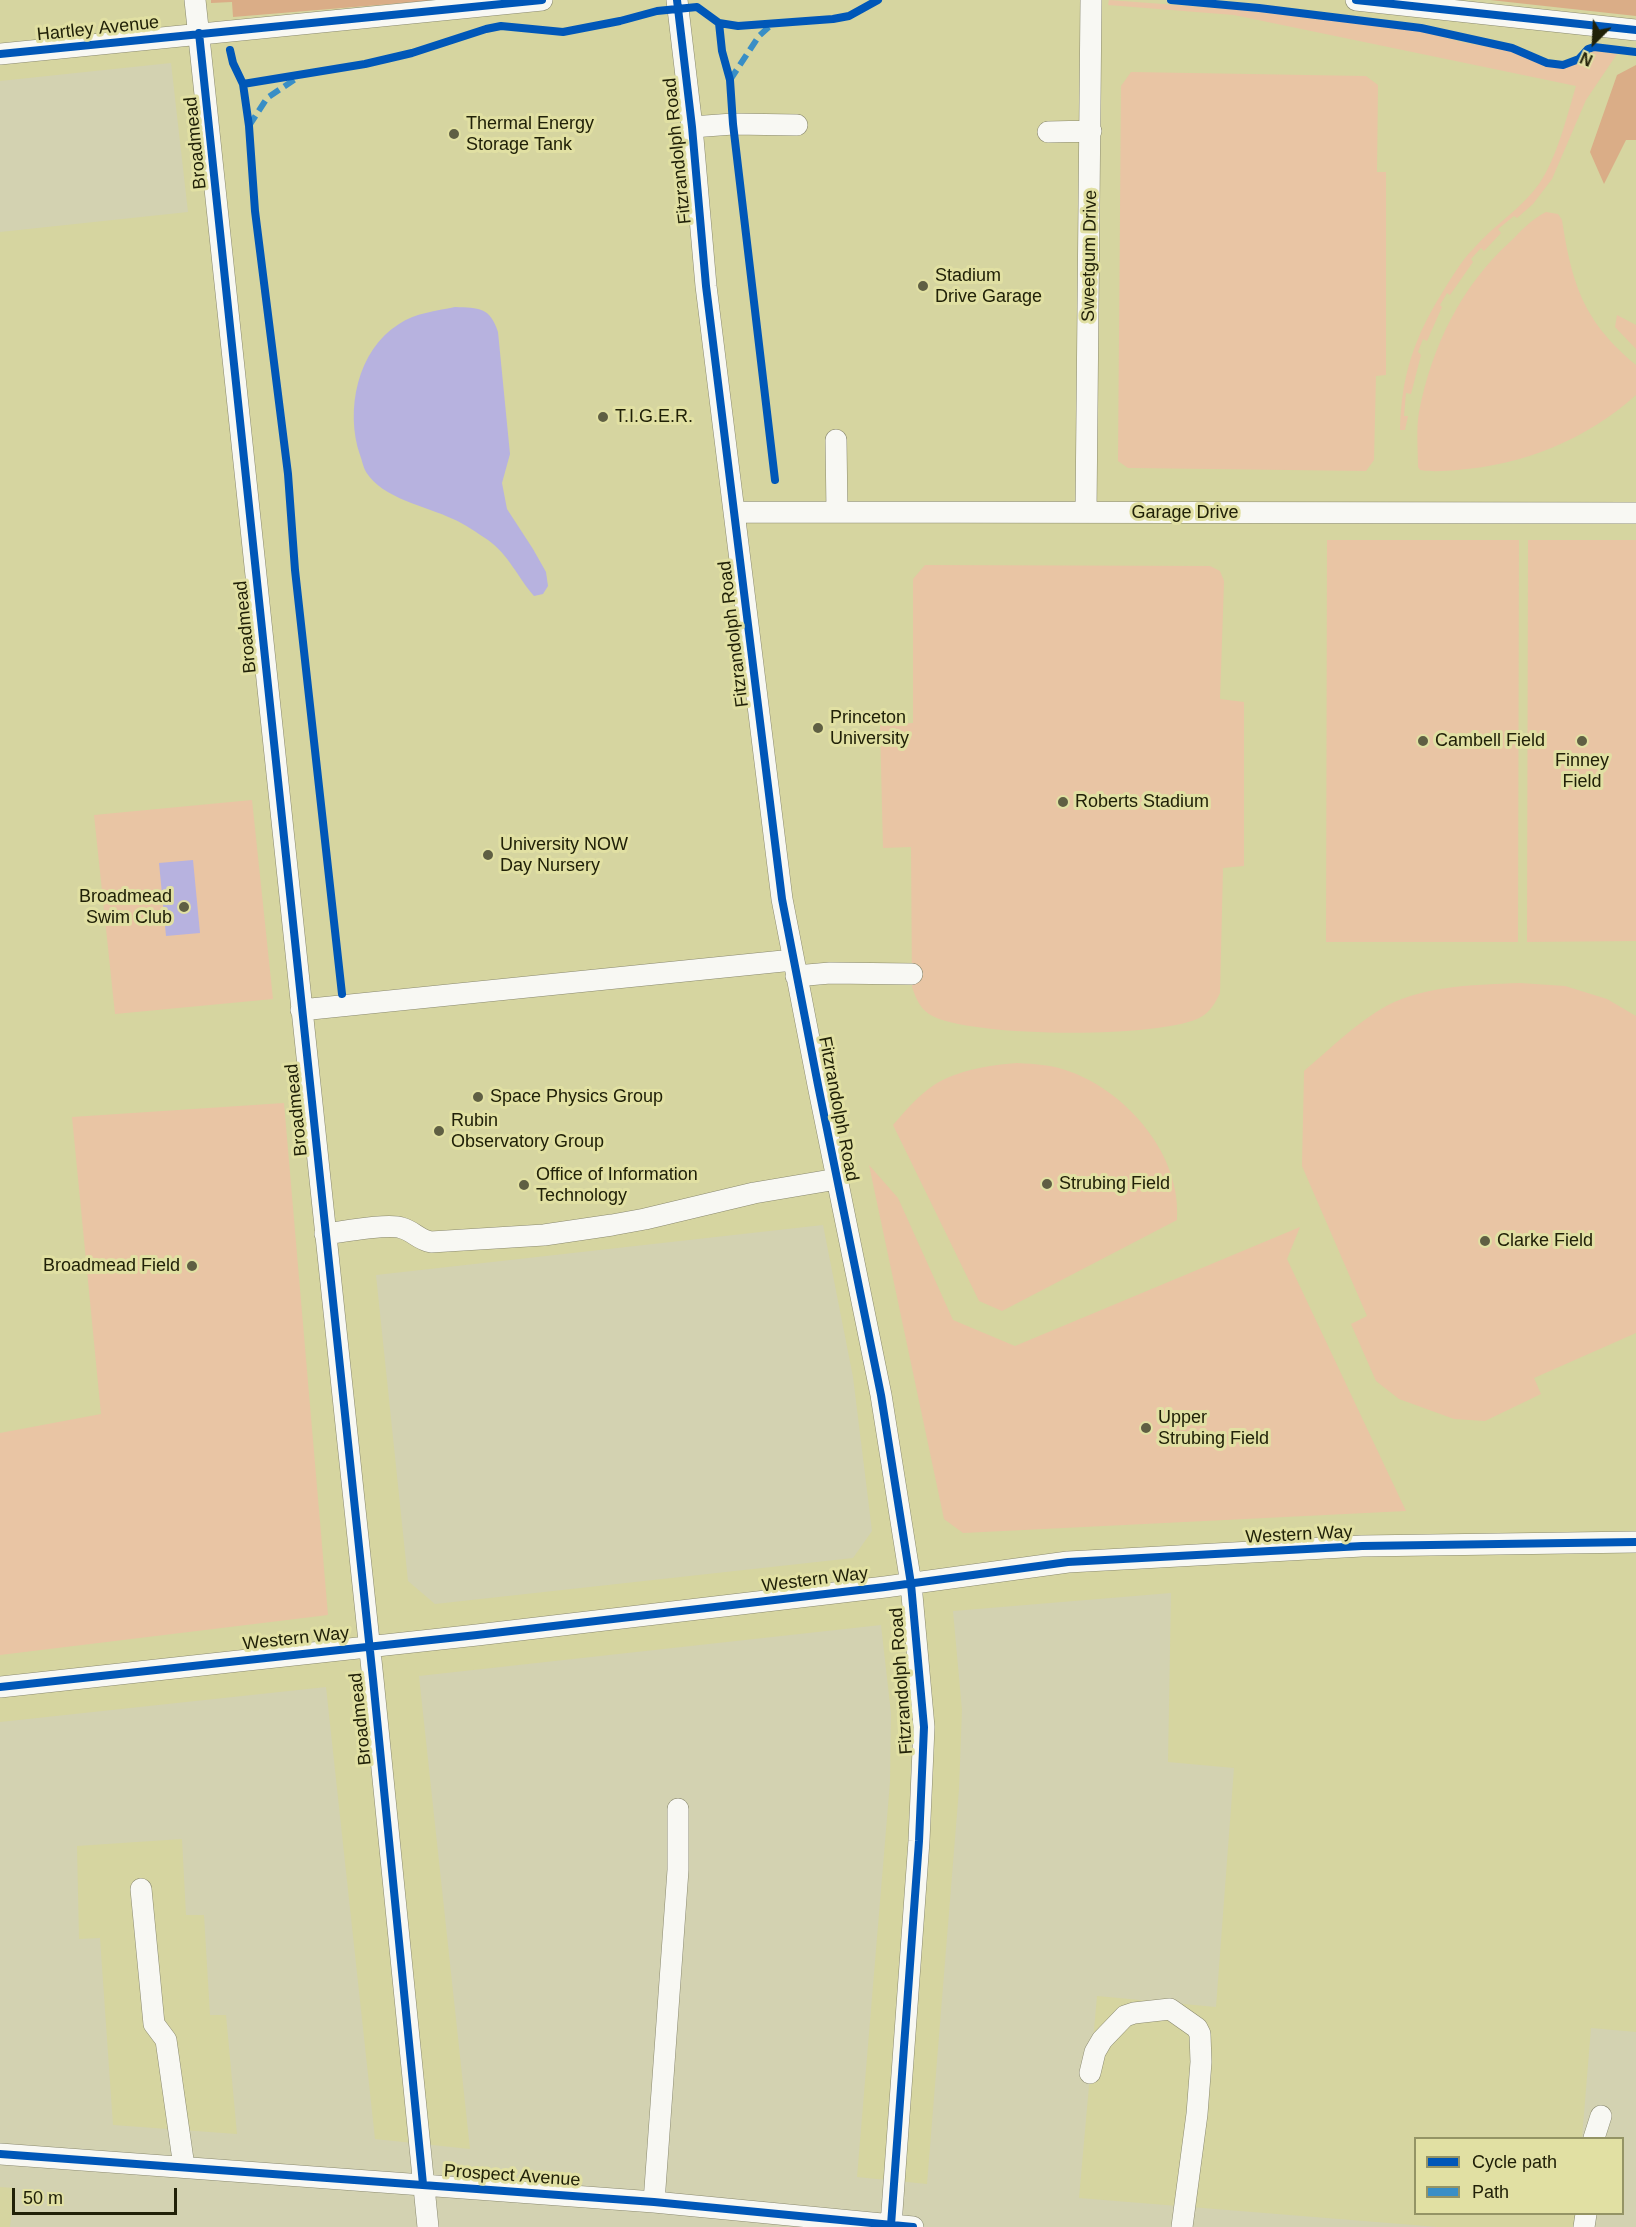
<!DOCTYPE html>
<style>
body{margin:0}
#map{position:relative;width:1636px;height:2227px;overflow:hidden;background:#d3d2b1;font-family:Helvetica,sans-serif}
canvas{display:block}
.legend{position:absolute;left:1414px;top:2137px;width:210px;height:78px;box-sizing:border-box;background:#e1e0a3;border:2px solid #949465;margin:0;padding:8px 10px;list-style:none;font-size:18px;color:#212108}
.legend li{display:flex;align-items:center;gap:12px;height:30px}
.legend b{width:30px;border:2px solid #949465}
.north{position:absolute;left:1564px;top:12px;width:60px;height:60px;-webkit-text-stroke:4px #e1e0a3;paint-order:stroke;rotate:204deg;font-size:16px;font-weight:700;line-height:24px;text-align:center;color:#212108}
.north::after{content:'';display:block;margin:auto;width:21px;height:27px;background:#212108;clip-path:polygon(50% 0,100% 100%,50% 72%,0 100%)}
.scale{position:absolute;left:12px;top:2188px;width:165px;height:27px;box-sizing:border-box;border:3px solid #212108;border-top:0;padding-left:8px;font-size:18px;line-height:21px;white-space:nowrap;color:#212108;-webkit-text-stroke:4px #e1e0a3;paint-order:stroke}
</style>
<div id="map">
<canvas width="1636" height="2227"></canvas>
<ul class="legend">
<li><b style="height:8px;background:#0057b8"></b>Cycle path</li>
<li><b style="height:8px;background:#398ec6"></b>Path</li>
</ul>
<div class="north">N</div>
<div class="scale">50 m</div>
</div>
<script>
const context = document.querySelector('canvas').getContext('2d');
context.lineJoin = 'round';
function fill(path, color) {
  context.fillStyle = color;
  context.fill(path, 'evenodd');
}
function trace(path, color, width, dash) {
  context.strokeStyle = color;
  context.lineWidth = width;
  context.lineCap = dash ? 'butt' : 'round';
  context.setLineDash(dash || []);
  context.stroke(path);
}
function write(font, color, halo, rows, align = 'center') {
  context.font = font + ' Helvetica,sans-serif';
  context.lineWidth = 6;
  context.setLineDash([]);
  context.textBaseline = 'middle';
  context.strokeStyle = halo;
  context.fillStyle = color;
  for (const [text, x, y, turn = 0] of rows) {
    context.save();
    context.translate(x, y);
    context.rotate((+turn || 0) * Math.PI / 180);
    context.textAlign = isNaN(turn) ? turn : align;
    if (halo) context.strokeText(text, 0, 0);
    context.fillText(text, 0, 0);
    context.restore();
  }
}
fill(new Path2D(`
 M0 0H1636V2032L1591 2028 1582 2138H1416V2214H1576L1575 2227H1438L1079 2198 1097 1996 1216 2007 1234 1768 1168 1762 1171 1593 953 1611 962 1710 959 1789 927 2184 857 2177 890 1782 891 1713 881 1625 419 1676 470 2149 375 2139 326 1687 0 1722V232L188 212 171 63 0 81ZM823 1225 853 1377 872 1531 853 1558 435 1604 408 1581 376 1275Z
 M182 1839 186 1915H204L210 2015H226L237 2134 113 2125 100 1938 79 1939 77 1846Z
 M0 2187 14 2188 10 2227H0Z`), '#d6d5a0');
fill(new Path2D(`
 M1109 0 1243 10 1421 31 1462 42 1511 51 1547 65 1565 67 1581 61 1590 52 1596 51 1617 54 1586 100 1552 179 1533 204 1517 218 1514 216 1498 229 1501 233 1484 251 1481 248 1471 259 1473 262 1450 295 1447 293 1440 305 1442 307 1427 341 1423 339 1418 352 1421 355 1411 394 1406 393 1404 416H1408L1405 430H1400C1401 377 1414 338 1442 293 1452 277 1461 261 1474 248 1494 225 1521 209 1539 184 1557 158 1567 116 1576 86L1234 15 1108 5Z
 M1131 72 1366 76 1378 85 1377 172H1386V375L1376 376 1374 460 1366 471 1134 468H1128L1118 461 1121 86Z
 M1546 212 1558 214 1562 220C1572 285 1584 322 1636 365V395C1586 440 1523 465 1457 470 1445 471 1432 472 1420 470L1418 467C1418 449 1416 429 1419 412 1432 346 1461 286 1511 241 1522 230 1532 219 1546 212Z
 M1617 315 1636 325V349L1615 327Z
 M1327 540H1519L1518 942H1326Z
 M1528 540H1636V941L1527 942Z
 M925 565 1210 566 1220 571 1224 581 1220 699 1244 702V866L1223 868 1220 993C1215 1003 1211 1011 1201 1017 1163 1039 965 1038 929 1014 919 1007 916 998 912 987L911 847 883 848 880 725 913 723V579Z
 M252 800 273 999 115 1014 94 815Z
 M1520 983 1565 986 1607 999 1636 1016V1333L1534 1378 1541 1394 1485 1421 1454 1419 1399 1399 1376 1381 1351 1324 1367 1316 1302 1166 1304 1071C1331 1048 1357 1022 1388 1005 1428 985 1476 985 1520 983Z
 M1017 1063C1035 1064 1054 1065 1071 1072 1128 1093 1182 1156 1177 1220L1002 1311 979 1301 893 1125C905 1111 919 1095 934 1085 958 1070 989 1065 1017 1063Z
 M284 1103 328 1615 0 1655V1433L101 1414 72 1117Z
 M869 1165 898 1198 953 1320 1015 1346 1300 1227 1287 1259 1406 1511 963 1533 944 1519Z`), '#e9c5a4');
fill(new Path2D(`
 M211 0H439L233 17 232 2 211 3Z
 M1490 0H1636V16Z
 M1636 65V140H1626L1604 184 1590 152 1617 75Z`), '#daad87');
fill(new Path2D(`
 M455 307C479 308 490 307 498 332L510 454 502 483 507 509 533 549 546 572 548 586 543 594 534 596C518 578 509 555 488 540 477 533 465 524 453 519 426 506 383 499 366 472 363 467 362 460 360 455 345 411 357 350 399 324 415 313 436 311 455 307Z
 M193 860 200 933 166 936 159 863Z`), '#b7b2df');
const minor = new Path2D(`
 M195 0 373 1679 428 2227
 M677 0 692 127 706 286 782 899 818 1085 881 1395 911 1584 924 1727 919 1841 891 2225
 M1356 0 1636 30
 M0 54 542 0
 M692 127 733 124 797 125
 M1048 132 1091 131
 M836 440 837 512
 M735 512 1636 513
 M1086 512 1091 0
 M796 976 830 973 912 974
 M301 1010 793 960
 M325 1234C342 1232 388 1223 402 1228 413 1231 419 1240 431 1242L544 1235 612 1225 645 1219 754 1193 837 1179
 M0 1687 477 1635 885 1587 1068 1562 1362 1546 1636 1542
 M141 1889 154 2024 166 2040 184 2167
 M1090 2073 1095 2052 1102 2040 1125 2016 1134 2013 1170 2009 1197 2028 1200 2034 1201 2062 1197 2114 1182 2227
 M1594 2138 1601 2116
 M0 2154 654 2202 913 2227
 M654 2202 678 1870V1809
 M1584 2227 1586 2214`);
trace(minor, '#8a896f', 22);
trace(minor, '#f8f8f3', 21);
trace(new Path2D(`
 M730 80 759 36 771 25
 M249 126 267 98 297 78`), '#398ec6', 6, [12, 6]);
trace(new Path2D(`
 M677 0 692 127 706 286 782 899 818 1085 881 1395 911 1584 924 1727 919 1841 891 2225
 M1171 0 1259 8 1421 28 1512 48 1547 63 1563 65 1579 59 1588 49 1594 47 1636 52
 M1356 0 1636 30
 M719 23 722 51 730 80 733 124 775 480
 M199 33 373 1679 423 2184
 M230 50 233 63 243 84 249 126 255 211 288 474 295 570 342 994
 M0 54 542 0
 M243 84 365 64 412 53 486 29 501 26 563 32 620 21 657 11 697 7 719 23 738 26 833 19 849 16 878 0
 M0 1687 477 1635 885 1587 1068 1562 1362 1546 1636 1542
 M0 2154 654 2202 913 2227`), '#0057b8', 8);
for (const [x, y, r, color] of [
 [454,134,6,"#5f5f43"],
 [923,286,6,"#5f5f43"],
 [603,417,6,"#5f5f43"],
 [818,728,6,"#5f5f43"],
 [1423,741,6,"#5f5f43"],
 [1582,741,6,"#5f5f43"],
 [1063,802,6,"#5f5f43"],
 [488,855,6,"#5f5f43"],
 [184,907,6,"#5f5f43"],
 [478,1097,6,"#5f5f43"],
 [439,1131,6,"#5f5f43"],
 [1047,1184,6,"#5f5f43"],
 [524,1185,6,"#5f5f43"],
 [1485,1241,6,"#5f5f43"],
 [192,1266,6,"#5f5f43"],
 [1146,1428,6,"#5f5f43"]
]) {
  const dot = new Path2D();
  dot.arc(x, y, r, 0, 2 * Math.PI);
  context.fillStyle = color;
  context.fill(dot);
  trace(dot, '#e1e0a3', 2);
}
write('18px', '#212108', '#e1e0a3', [
 ["Hartley Avenue",98,29,-6],
 ["Broadmead",196,143,-96],
 ["Fitzrandolph Road",678,151,-96],
 ["Sweetgum Drive",1090,256,-89],
 ["Garage Drive",1185,513],
 ["Broadmead",246,627,-96],
 ["Fitzrandolph Road",734,634,-97],
 ["Fitzrandolph Road",838,1109,79],
 ["Broadmead",297,1110,-96],
 ["Western Way",1299,1535,-3],
 ["Western Way",815,1580,-7],
 ["Western Way",296,1639,-6],
 ["Fitzrandolph Road",902,1681,-94],
 ["Broadmead",361,1719,-96],
 ["Prospect Avenue",512,2176,4]
]);
write('18px', '#212108', '#e1e0a3', [
 ["Thermal Energy",466,124],
 ["Storage Tank",466,145],
 ["Stadium",935,276],
 ["Drive Garage",935,297],
 ["T.I.G.E.R.",615,417],
 ["Princeton",830,718],
 ["University",830,739],
 ["Cambell Field",1435,741],
 ["Finney",1582,761,"center"],
 ["Field",1582,782,"center"],
 ["Roberts Stadium",1075,802],
 ["University NOW",500,845],
 ["Day Nursery",500,866],
 ["Broadmead",172,897,"right"],
 ["Swim Club",172,918,"right"],
 ["Space Physics Group",490,1097],
 ["Rubin",451,1121],
 ["Observatory Group",451,1142],
 ["Office of Information",536,1175],
 ["Technology",536,1196],
 ["Strubing Field",1059,1184],
 ["Clarke Field",1497,1241],
 ["Broadmead Field",180,1266,"right"],
 ["Upper",1158,1418],
 ["Strubing Field",1158,1439]
], 'left');
</script>
